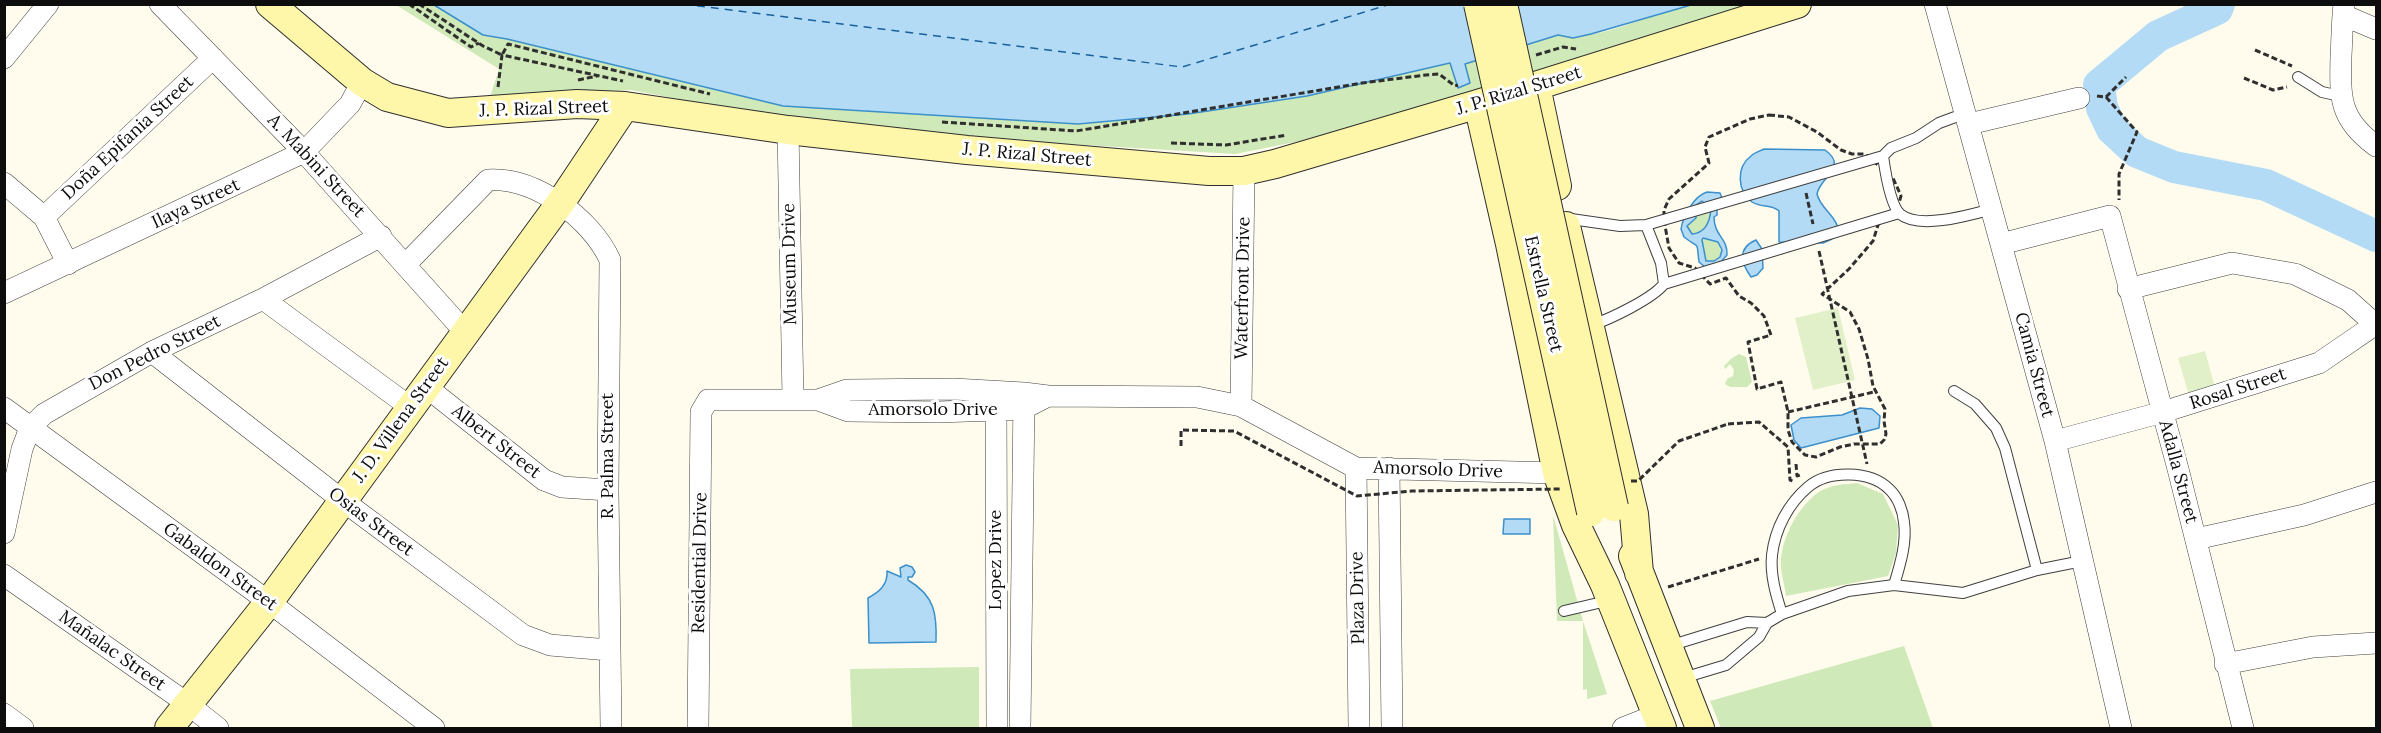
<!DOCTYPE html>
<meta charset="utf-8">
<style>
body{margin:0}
#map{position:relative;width:2381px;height:733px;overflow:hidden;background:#fffced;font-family:Lora,serif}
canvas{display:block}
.frame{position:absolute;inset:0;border:6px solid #0d0d0d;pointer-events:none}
</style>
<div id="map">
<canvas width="2381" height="733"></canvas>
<div class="frame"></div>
</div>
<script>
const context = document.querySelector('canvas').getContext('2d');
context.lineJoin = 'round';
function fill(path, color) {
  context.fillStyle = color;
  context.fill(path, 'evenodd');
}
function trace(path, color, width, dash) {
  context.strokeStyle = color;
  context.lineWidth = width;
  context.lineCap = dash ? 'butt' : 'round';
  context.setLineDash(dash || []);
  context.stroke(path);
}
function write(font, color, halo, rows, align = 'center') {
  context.font = font + ' Lora,serif';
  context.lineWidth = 6;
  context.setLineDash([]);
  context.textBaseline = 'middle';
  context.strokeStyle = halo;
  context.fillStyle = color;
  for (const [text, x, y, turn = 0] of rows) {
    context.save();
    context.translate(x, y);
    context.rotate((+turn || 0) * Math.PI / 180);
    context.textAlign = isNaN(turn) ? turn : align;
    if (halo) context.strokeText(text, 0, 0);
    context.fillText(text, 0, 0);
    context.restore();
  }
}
fill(new Path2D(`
 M396 5H434L483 35 507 39 706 88 1307 96 1450 63 1458 87 1464 64 1558 35C1597 43 1650 13 1689 5 1709 1 1734 5 1755 5L1331 135 1235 154 918 135 791 121 631 90 490 97 499 69Z
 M1702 201 1711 208C1710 221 1706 233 1692 234L1687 226 1693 220 1696 205Z
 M1703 238 1718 242 1722 254 1714 261H1706L1701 240Z
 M1739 354 1746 357 1752 382 1747 387H1730L1725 384 1727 379 1733 376 1734 370 1730 364 1725 369 1724 366 1732 358Z
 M1857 483 1883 494 1898 525 1896 553 1888 576 1786 596C1785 587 1782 578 1781 568 1779 542 1796 510 1816 494 1827 485 1844 484 1857 483Z
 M1553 515 1583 621 1607 694 1587 699V689L1583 690V621H1557Z
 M1904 646 1933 728H1721L1710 701Z
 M979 667V728H852L850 669Z`), '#d0e9b8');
fill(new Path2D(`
 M1838 308 1855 380 1813 390 1795 318Z
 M2205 351 2216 391 2190 399 2178 358Z`), '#e2f0c9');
const water = new Path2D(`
 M434 5H1691L1591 34 1573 38 1558 35 1465 64 1470 83 1458 88 1450 63 1307 96 1188 114 1078 124 783 106 507 39 483 35Z
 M1764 149 1825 150C1849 167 1820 177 1817 194 1820 207 1832 213 1837 225L1832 239 1823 243 1779 242V211C1772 204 1761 208 1752 202 1737 191 1736 167 1751 156 1754 153 1760 151 1764 149Z
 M1707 192 1720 193 1722 198 1717 206V215L1714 217C1714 236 1728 238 1727 255L1720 263 1705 267 1699 262C1696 240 1701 250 1684 237L1681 229C1683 216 1694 196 1707 192ZM1702 201 1711 209C1710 221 1706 233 1692 234L1687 226 1696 218V205ZM1703 238 1718 242 1722 250 1720 257 1714 261H1706L1702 240Z
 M1756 240 1762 249 1763 268 1757 275 1751 277C1741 263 1737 248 1756 240Z
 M1860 408 1872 409 1880 416 1879 428 1801 448 1794 440 1791 425 1801 418 1842 415Z
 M1504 519H1530V534H1503Z
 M906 565 912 567 915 572 912 577H908V580C935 596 937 614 936 642L869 643 868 598C879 592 888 585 887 571L901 577 900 568Z`);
fill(water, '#b3dbf5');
trace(water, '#3b90cc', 1.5);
trace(new Path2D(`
 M2219 4 2217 9 2158 36 2099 85 2102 108 2112 129 2137 152 2174 167 2266 185 2376 236`), '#b3dbf5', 32);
trace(new Path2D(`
 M683 4 1182 67 1391 4`), '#18619d', 1.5, [8, 6]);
const lane = new Path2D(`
 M2298 77 2322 92 2340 96
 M1883 156C1885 170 1890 205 1900 214 1919 230 1970 215 1992 209
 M1564 218 1620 226 1646 225 1883 156 1891 148 1916 138 1939 123 1966 113
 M1646 225 1661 263 1664 284
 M1592 325C1610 319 1652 299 1664 284L1899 213
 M1954 391 1975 404 1996 428 2005 448 2037 570
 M1564 611 1611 600
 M1782 614C1776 595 1770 575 1772 555 1775 529 1788 504 1808 487 1828 470 1870 470 1889 489 1898 497 1903 511 1904 522 1907 543 1900 565 1894 585
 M1669 646 1747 622 1767 623
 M1683 678 1726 665 1759 637 1767 623 1782 614 1848 591 1894 585 1963 593 2037 570 2082 561`);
const street = new Path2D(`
 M160 4 304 152 465 332
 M1935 4 2055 441 2121 728
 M2344 4C2342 22 2342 39 2341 56 2340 98 2339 119 2376 146
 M2343 15 2376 29
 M4 58 48 4
 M1969 124 2079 98
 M788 130 793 399
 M4 183 44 217 68 264
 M44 217 213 58
 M2001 244 2110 216 2178 469 2243 728
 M406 264 488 180C535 177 591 218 610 260L608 490 611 728
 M2128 289 2232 263 2295 274 2348 300 2376 325
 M4 293 304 152 350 104 362 82
 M263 299 410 407
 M152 352 342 500 523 635 550 645 609 650
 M425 386 544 480 562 487 608 490
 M996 396 997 728
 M818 400 847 390 954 389 1024 393 1048 396 1197 397 1241 406 1356 468 1557 473
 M1241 406 1244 171
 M4 408 269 602 434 728
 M2055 441 2163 412 2319 363 2376 324
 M1356 468 1359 728
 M1389 468 1392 728
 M4 533 22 449 30 428 44 414 152 352 263 299 381 236
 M2196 539 2304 515 2376 492
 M4 575 188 704 218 728
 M2225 664 2313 647 2376 643
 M4 714 23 728
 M698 728 701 412 708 400H818L848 411 939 412 1023 409 1048 396
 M1020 728 1024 396
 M1623 728 1656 715`);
const secondary = new Path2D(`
 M270 4 362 82 387 97 448 113 577 104 625 106 788 130 967 150 1209 171H1244L1275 164 1478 104 1797 4
 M1536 86 1557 186
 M1478 104 1510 244 1557 473 1576 525 1605 585 1662 728
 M1566 226 1634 514 1639 573
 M1633 556 1700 728
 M169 728 269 602 561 202 625 106`);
trace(lane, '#404040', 12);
trace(street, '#404040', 22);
trace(secondary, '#2f2f2f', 30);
trace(new Path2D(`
 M409 4 471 47 479 43
 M419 4 483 46 502 55 508 44 710 94
 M2255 50 2292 66
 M1536 55 1563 47 1576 49
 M2244 78 2273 90 2287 87
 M578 80 597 76
 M498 87 502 55 623 81
 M2097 96 2106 97 2126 77
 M2106 97 2137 132 2119 174V200
 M1769 115 1789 117 1817 132 1841 150 1852 154H1865L1893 178 1901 196 1899 203 1878 225 1873 241 1849 269 1822 294 1850 312 1859 329 1868 359 1873 386 1885 409 1884 421 1886 434 1884 440 1880 444H1854L1840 447 1816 457 1805 455 1792 442 1788 430V412L1781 382 1757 389 1748 342 1771 335 1764 316 1751 303 1739 296 1726 278 1710 284 1695 268 1679 263 1669 248 1664 220V210L1669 199 1709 163 1705 147 1709 137 1750 119Z
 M942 122 1076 131 1362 83 1426 75 1439 74 1455 86 1458 85
 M1171 143 1226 145 1287 135
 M1806 193 1813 224
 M1819 251 1867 464
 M1788 412 1874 392
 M1728 424 1759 422 1788 447 1790 480 1793 481
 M1796 464 1797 476 1800 475
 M1668 587 1759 559`), '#2f2f2f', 3, [6, 3]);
trace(lane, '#fff', 10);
trace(street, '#fff', 21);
trace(secondary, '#fef6a9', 28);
const secondaryBridge = new Path2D(`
 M1478 4 1591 512
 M1503 4 1614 507`);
trace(secondaryBridge, '#2f2f2f', 30, []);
trace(new Path2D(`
 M1181 446V430L1234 431 1357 496 1412 491 1562 489
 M1631 481H1638L1679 441 1728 424`), '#2f2f2f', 3, [6, 3]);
trace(secondaryBridge, '#fef6a9', 28);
write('18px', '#0d0d0d', '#fff', [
 ["J. P. Rizal Street",1519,91,-17],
 ["J. P. Rizal Street",544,109,-2],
 ["Doña Epifania Street",128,138,-43],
 ["J. P. Rizal Street",1027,155,5],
 ["A. Mabini Street",316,166,47],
 ["Ilaya Street",196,204,-25],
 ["Museum Drive",790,264,-91],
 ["Waterfront Drive",1243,288,-89],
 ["Estrella Street",1543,294,77],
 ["Don Pedro Street",155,353,-27],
 ["Camia Street",2034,365,75],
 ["Rosal Street",2238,389,-18],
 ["Amorsolo Drive",933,410],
 ["J. D. Villena Street",401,420,-54],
 ["Albert Street",496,442,38],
 ["R. Palma Street",608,456,-90],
 ["Amorsolo Drive",1438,470,2],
 ["Adalla Street",2178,472,75],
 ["Osias Street",371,522,37],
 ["Lopez Drive",996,560,-90],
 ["Residential Drive",700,563,-89],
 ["Gabaldon Street",220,567,36],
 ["Plaza Drive",1358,598,-91],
 ["Mañalac Street",112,651,35]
]);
</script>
